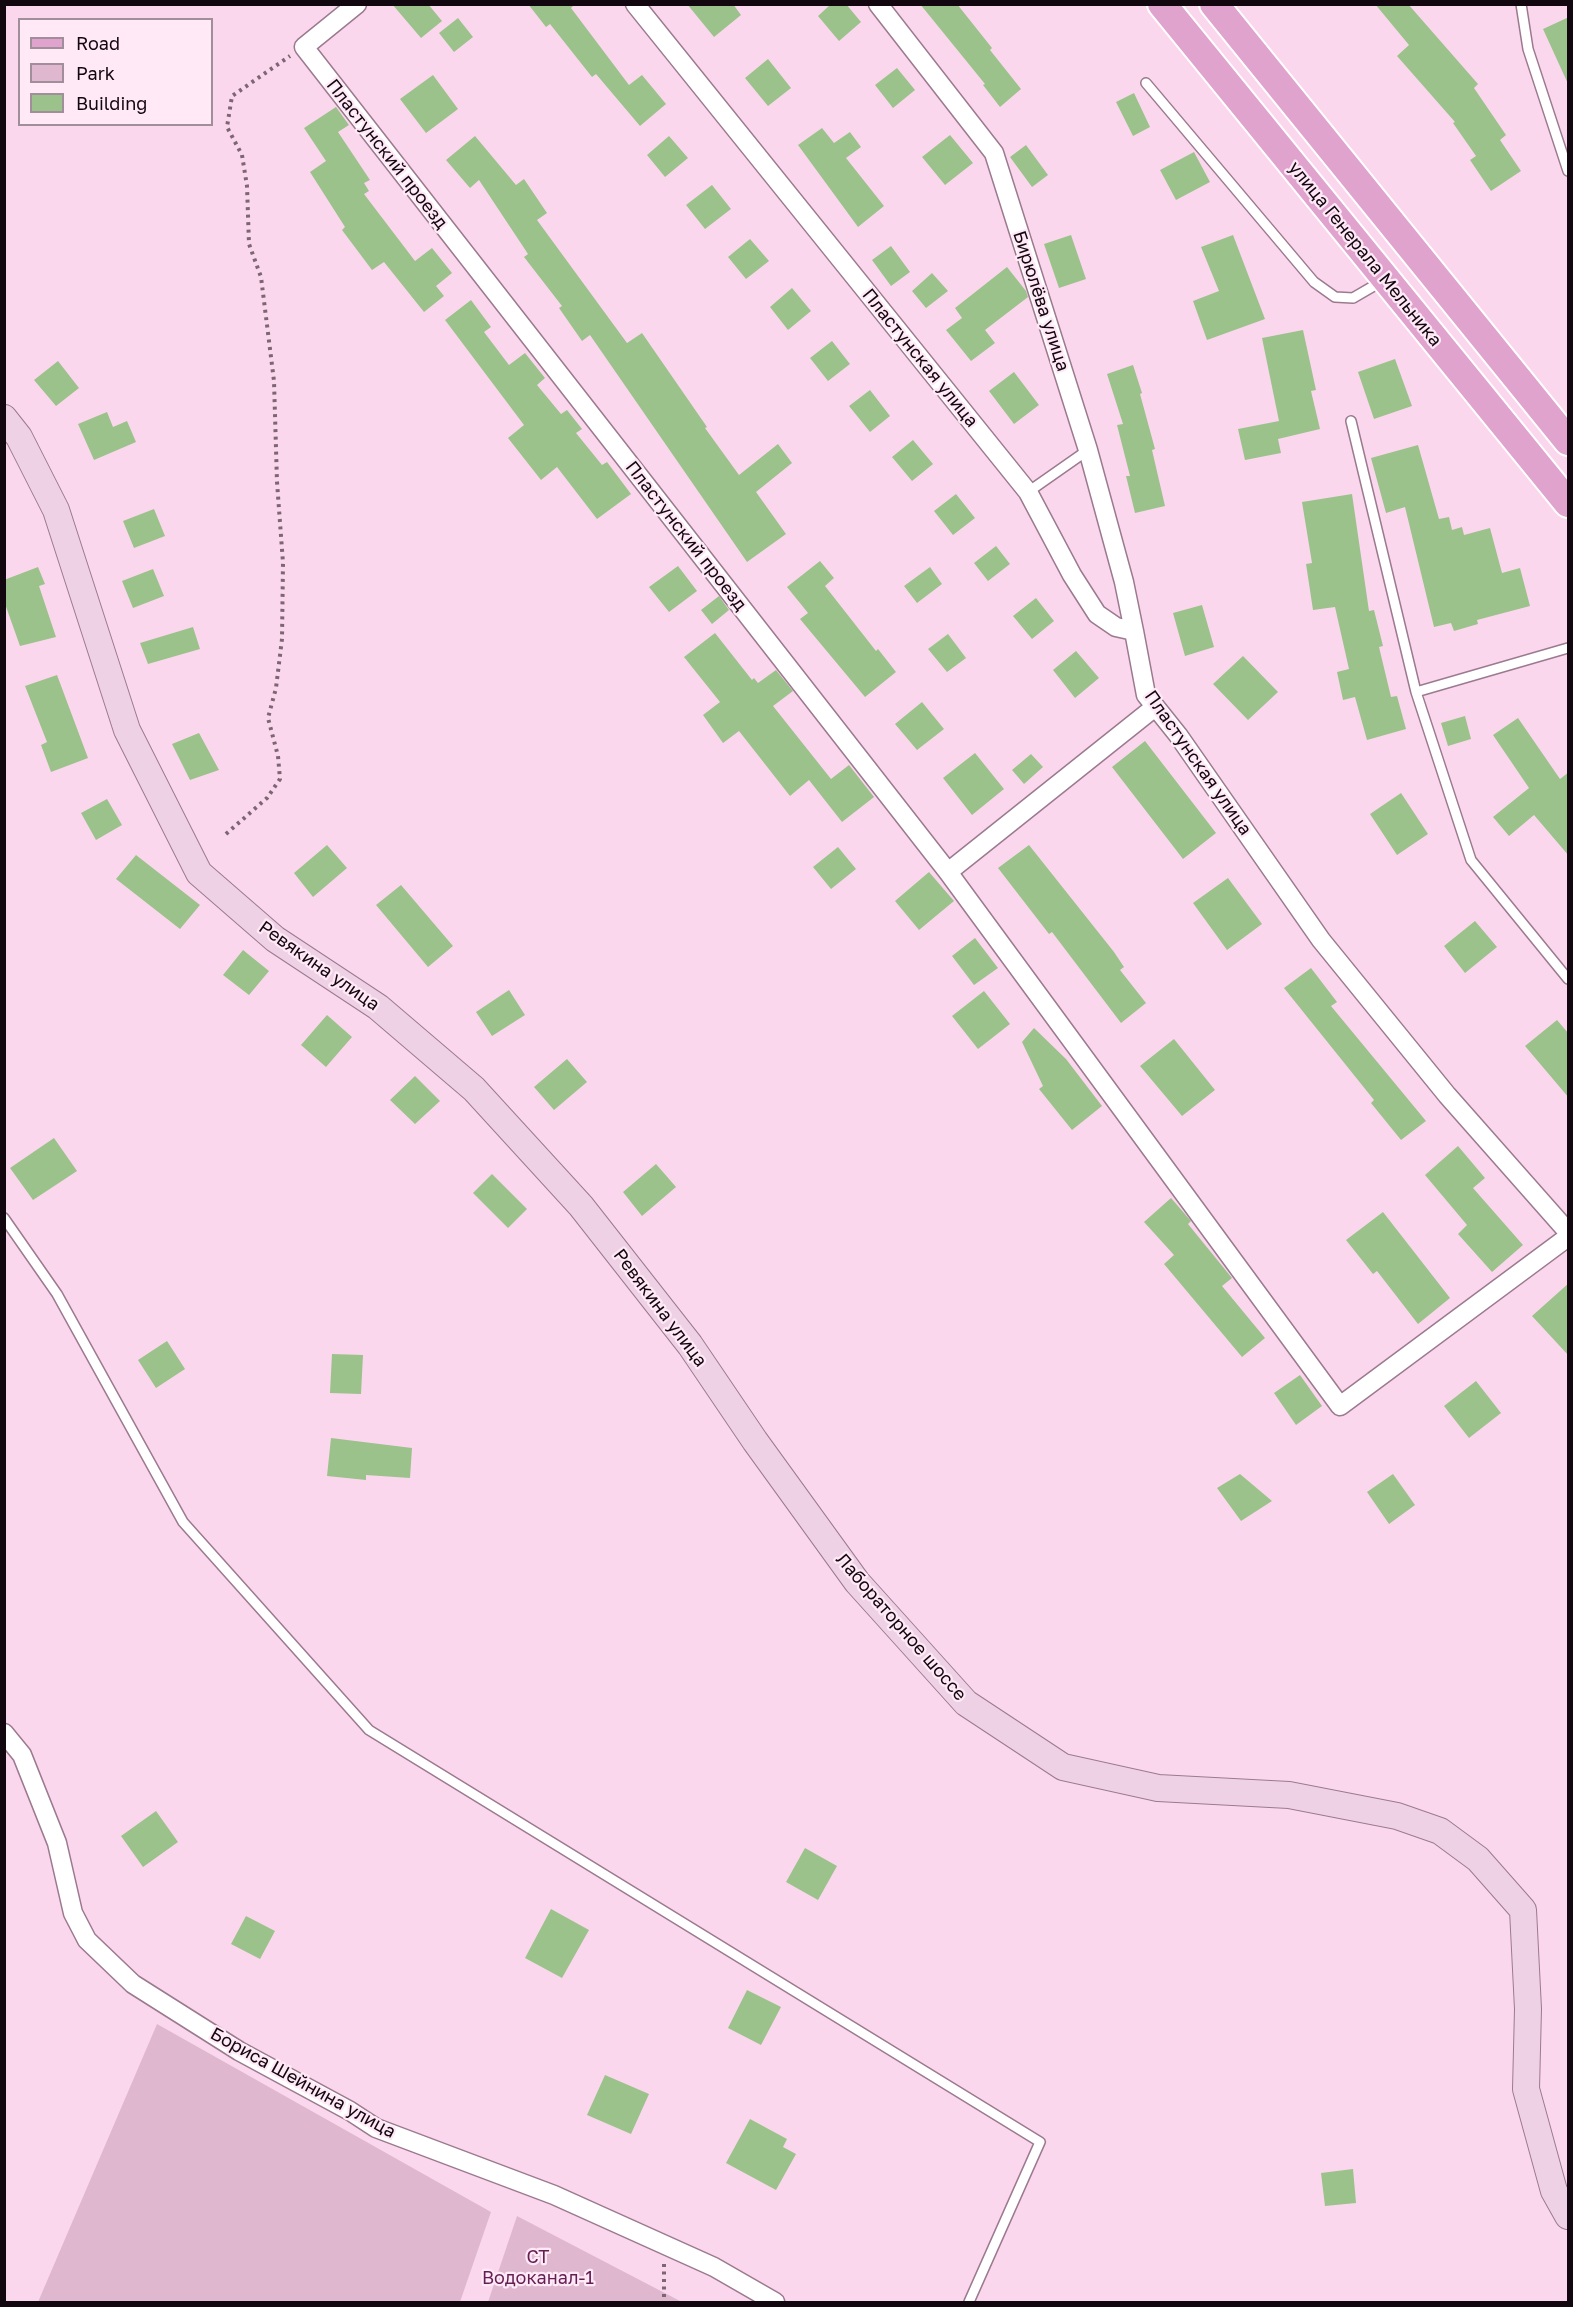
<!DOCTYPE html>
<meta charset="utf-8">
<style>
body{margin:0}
#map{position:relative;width:1573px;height:2307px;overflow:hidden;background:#fbd7ed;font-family:"Golos Text",sans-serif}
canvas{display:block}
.frame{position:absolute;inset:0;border:6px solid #12070f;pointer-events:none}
.legend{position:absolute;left:18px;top:18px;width:195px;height:108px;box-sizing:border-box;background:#ffe9f7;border:2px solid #a08f9a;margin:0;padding:8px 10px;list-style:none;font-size:18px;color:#12070f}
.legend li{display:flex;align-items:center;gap:12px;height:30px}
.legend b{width:30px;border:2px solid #a08f9a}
</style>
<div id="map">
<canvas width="1573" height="2307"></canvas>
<div class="frame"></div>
<ul class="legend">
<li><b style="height:8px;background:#dfa3cd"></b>Road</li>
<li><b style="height:16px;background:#dfb8d0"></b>Park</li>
<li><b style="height:16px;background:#9bc28b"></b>Building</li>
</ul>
</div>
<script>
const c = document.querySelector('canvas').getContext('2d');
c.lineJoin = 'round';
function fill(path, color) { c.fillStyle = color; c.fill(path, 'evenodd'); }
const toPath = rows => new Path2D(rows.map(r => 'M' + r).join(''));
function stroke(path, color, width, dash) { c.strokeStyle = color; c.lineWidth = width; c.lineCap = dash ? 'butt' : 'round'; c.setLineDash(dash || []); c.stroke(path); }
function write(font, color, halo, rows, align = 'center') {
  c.font = font + ' "Golos Text",sans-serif'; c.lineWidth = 4.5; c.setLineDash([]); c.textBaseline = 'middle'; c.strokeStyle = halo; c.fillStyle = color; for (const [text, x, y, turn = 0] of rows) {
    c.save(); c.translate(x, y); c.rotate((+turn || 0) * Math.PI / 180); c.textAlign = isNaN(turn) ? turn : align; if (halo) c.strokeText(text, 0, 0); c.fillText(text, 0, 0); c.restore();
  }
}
const green = toPath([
 [157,2024,491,2212,460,2302,38,2302],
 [517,2216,682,2302,488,2302]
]);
const building = toPath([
 [392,4,428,4,442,21,421,38],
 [528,4,575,4,571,8,629,85,642,75,666,104,640,126,596,74,592,77,550,24,546,27],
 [687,4,733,4,741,15,714,37],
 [831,4,846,4,861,22,839,41,818,16],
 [920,4,957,4,992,48,990,50,1021,89,1000,107,983,85,985,84],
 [1375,4,1408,4,1478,84,1474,88,1506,135,1500,140,1521,171,1491,191,1470,160,1476,156,1453,123,1455,122,1397,56,1409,45],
 [1569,17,1569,86,1543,29],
 [458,18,473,37,454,52,439,33],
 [768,59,791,88,768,106,745,78],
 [897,68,915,90,893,108,875,85],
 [433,75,458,109,426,133,400,99],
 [1134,93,1150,127,1133,136,1116,102],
 [336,107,349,125,338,132,370,180,364,183,369,191,364,194,415,261,432,248,452,273,436,286,444,296,424,312,384,262,372,270,342,230,345,227,310,172,326,161,304,128],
 [822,128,834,143,850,132,861,147,846,158,884,206,858,227,798,145],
 [950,135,973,163,945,185,922,157],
 [475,136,516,185,524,179,547,213,537,220,627,343,642,333,707,427,705,428,739,475,778,444,792,463,756,492,786,534,747,562,590,335,582,341,559,308,562,306,524,257,528,254,479,180,470,188,446,160],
 [669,136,688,158,665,177,647,155],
 [1026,145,1048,175,1032,187,1010,157],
 [1194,152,1210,182,1176,200,1160,170],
 [712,185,731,209,705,229,686,205],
 [1071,235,1086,279,1059,288,1044,244],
 [1233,235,1265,319,1207,340,1193,301,1219,291,1201,247],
 [750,239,769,261,746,279,728,257],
 [891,246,910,272,891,286,872,260],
 [1007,267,1026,291,1028,297,985,330,995,343,971,361,946,330,962,318,955,308],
 [932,273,948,291,926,308,912,291],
 [792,288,811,311,788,330,770,307],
 [471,300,491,327,484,332,509,365,525,353,545,378,537,385,561,414,567,410,582,429,576,433,602,465,607,462,631,494,597,519,557,467,541,480,508,438,524,425,445,320],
 [1303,330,1316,390,1311,391,1320,429,1278,439,1281,453,1245,460,1238,429,1279,421,1262,338],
 [832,341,850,364,828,381,810,358],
 [1395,359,1412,406,1374,419,1358,372],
 [58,361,79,388,56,406,34,380],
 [1133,365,1142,393,1140,394,1155,449,1152,450,1165,506,1135,513,1126,476,1130,476,1117,425,1123,424,1107,374],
 [1014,372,1039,405,1014,424,989,391],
 [870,390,890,416,870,432,849,406],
 [107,412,113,427,127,421,136,442,94,460,78,424],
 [913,440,933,464,912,481,892,457],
 [1418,445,1439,519,1449,517,1452,530,1462,527,1464,535,1490,528,1502,573,1520,568,1530,606,1477,620,1478,624,1454,631,1451,623,1434,627,1405,507,1386,513,1371,458],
 [956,494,975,518,953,535,934,511],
 [1352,494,1369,611,1374,610,1383,646,1379,647,1391,697,1397,696,1406,729,1367,740,1355,697,1343,700,1337,672,1349,669,1335,607,1313,610,1306,564,1312,563,1302,502],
 [154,509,165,536,134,548,123,521],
 [996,546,1010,564,988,581,974,563],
 [820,561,834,578,825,586,876,651,878,649,896,672,865,697,800,619,808,613,787,587],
 [678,566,697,591,669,612,649,587],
 [38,567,45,584,39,586,56,637,20,646,4,601,4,580],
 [930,567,942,584,917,603,904,586],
 [153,569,164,596,133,608,122,581],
 [719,596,729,610,712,624,701,610],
 [1036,598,1054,621,1032,639,1013,616],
 [1202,605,1214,647,1185,656,1173,613],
 [193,627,200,649,148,664,140,643],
 [715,633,752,680,754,678,758,683,776,670,793,691,773,706,831,779,849,765,874,797,842,822,809,780,790,796,739,731,723,743,703,715,720,702,684,657],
 [948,634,966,658,947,672,928,649],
 [1076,651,1099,678,1075,698,1053,670],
 [1243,656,1278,692,1248,720,1213,684],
 [57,675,88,758,51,772,41,745,47,742,25,686],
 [922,702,944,729,917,750,895,724],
 [1465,716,1471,739,1448,746,1441,723],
 [1518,718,1560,779,1569,772,1569,856,1534,815,1509,836,1493,817,1529,788,1493,735],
 [199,733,219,770,190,780,172,744],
 [1145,741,1216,833,1183,859,1112,767],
 [975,753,1004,789,972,815,943,778],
 [1031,754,1043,767,1024,784,1012,770],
 [1401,793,1428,834,1397,855,1370,814],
 [107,799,122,825,96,840,81,813],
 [327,845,347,868,313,897,294,873],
 [1029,845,1114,952,1124,967,1120,970,1146,1003,1121,1023,1052,932,1049,934,998,868],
 [838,847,856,869,831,889,813,867],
 [136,855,200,905,180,929,116,879],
 [929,872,954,901,919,930,895,901],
 [1228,878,1262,924,1227,950,1193,903],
 [401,885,453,946,428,967,376,905],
 [1475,921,1497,947,1465,973,1444,946],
 [975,938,998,968,974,985,952,956],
 [243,950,269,971,249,995,223,975],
 [1311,968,1337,1002,1331,1006,1426,1121,1401,1140,1371,1103,1374,1100,1284,988],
 [509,990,525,1015,492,1036,476,1012],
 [984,991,1010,1024,978,1049,952,1016],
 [327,1015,352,1037,326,1067,301,1045],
 [1557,1020,1569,1034,1569,1098,1525,1046],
 [1034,1028,1066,1059,1102,1106,1072,1130,1039,1089,1043,1086,1022,1042],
 [1174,1039,1215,1090,1182,1116,1140,1066],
 [567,1059,587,1082,554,1110,534,1087],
 [415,1076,440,1101,415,1124,390,1100],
 [54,1138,77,1171,33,1200,10,1168],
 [1458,1146,1485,1178,1473,1188,1523,1245,1492,1272,1458,1234,1467,1225,1425,1175],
 [656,1164,676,1187,642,1216,623,1192],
 [492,1174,527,1209,508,1228,473,1193],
 [1171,1198,1191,1221,1188,1224,1232,1278,1222,1286,1265,1338,1242,1357,1164,1264,1174,1255,1144,1222],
 [1383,1212,1450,1298,1418,1324,1377,1271,1373,1274,1346,1240],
 [1569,1283,1569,1356,1532,1316],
 [167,1341,185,1369,156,1388,138,1360],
 [332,1354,363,1355,361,1394,330,1393],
 [1300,1375,1322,1406,1296,1425,1274,1393],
 [1476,1381,1501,1413,1469,1438,1444,1406],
 [331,1438,412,1448,410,1478,366,1475,366,1480,327,1476],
 [1240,1474,1272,1501,1241,1521,1217,1488],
 [1393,1474,1415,1505,1389,1524,1367,1492],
 [156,1811,178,1842,143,1867,121,1836],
 [805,1848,837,1866,818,1900,786,1882],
 [551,1909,589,1930,562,1978,525,1958],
 [246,1916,275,1931,260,1959,231,1944],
 [747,1990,781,2007,761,2045,728,2028],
 [605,2075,649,2094,631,2134,587,2115],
 [750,2119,787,2139,783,2147,796,2154,776,2190,726,2163],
 [1353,2169,1356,2203,1325,2206,1321,2173]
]);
const path = toPath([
 [226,834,267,798,280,779,278,756,268,718,276,688,282,639,283,563,277,482,274,381,261,277,249,244,247,186,242,155,227,127,232,96,290,56],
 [664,2264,664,2302]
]);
const lane = toPath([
 [1521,4,1528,49,1568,171],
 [1146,83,1314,282,1335,297,1353,298,1384,280],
 [1351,421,1416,692,1471,860,1568,979],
 [1028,492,1088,450],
 [1416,692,1568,648],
 [4,1218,57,1294,183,1522,369,1730,1040,2142,969,2302]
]);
const street = toPath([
 [357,4,304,47,948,872,1155,707],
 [635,4,1028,492,1072,575,1097,614,1116,627,1134,631,1146,695,1178,735,1321,940,1447,1095,1568,1232],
 [878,4,994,153,1088,450,1124,582,1134,631],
 [948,872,1340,1406,1568,1237],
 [4,1733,22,1755,57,1843,73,1913,87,1940,133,1984,239,2051,350,2111,376,2128,554,2195,714,2267,775,2302]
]);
const secondary = toPath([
 [4,418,19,437,56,510,127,730,199,873,275,939,378,1007,474,1089,581,1206,690,1345,755,1441,857,1582,966,1703,1063,1767,1158,1788,1289,1795,1397,1816,1440,1831,1478,1859,1523,1910,1528,2009,1526,2089,1554,2191,1568,2216]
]);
const primary = toPath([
 [1162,4,1568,503],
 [1214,4,1568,441]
]);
const streetNames = [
 ["Пластунский проезд",387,154,52],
 ["улица Генерала Мельника",1365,254,51],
 ["Бирюлёва улица",1041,301,72],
 ["Пластунская улица",920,358,51],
 ["Пластунский проезд",686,536,52],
 ["Пластунская улица",1198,763,55],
 ["Ревякина улица",319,966,35],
 ["Ревякина улица",660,1308,53],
 ["Лабораторное шоссе",901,1627,49],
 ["Бориса Шейнина улица",303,2083,29]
];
const parkNames = [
 ["СТ",538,2257],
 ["Водоканал-1",538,2278]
];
fill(green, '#dfb8d0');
fill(building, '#9bc28b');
stroke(lane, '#9b7a8f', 12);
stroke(street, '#9b7a8f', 21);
stroke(secondary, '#9b7a8f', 28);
stroke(primary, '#fff', 32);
stroke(path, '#7c6674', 4, [3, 4.5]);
stroke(lane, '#fff', 9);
stroke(street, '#fff', 18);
stroke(secondary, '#efd1e6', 26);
stroke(primary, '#dfa3cd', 28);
write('18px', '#12070f', '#ffe9f7', streetNames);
write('18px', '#641f52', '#ffe9f7', parkNames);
</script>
